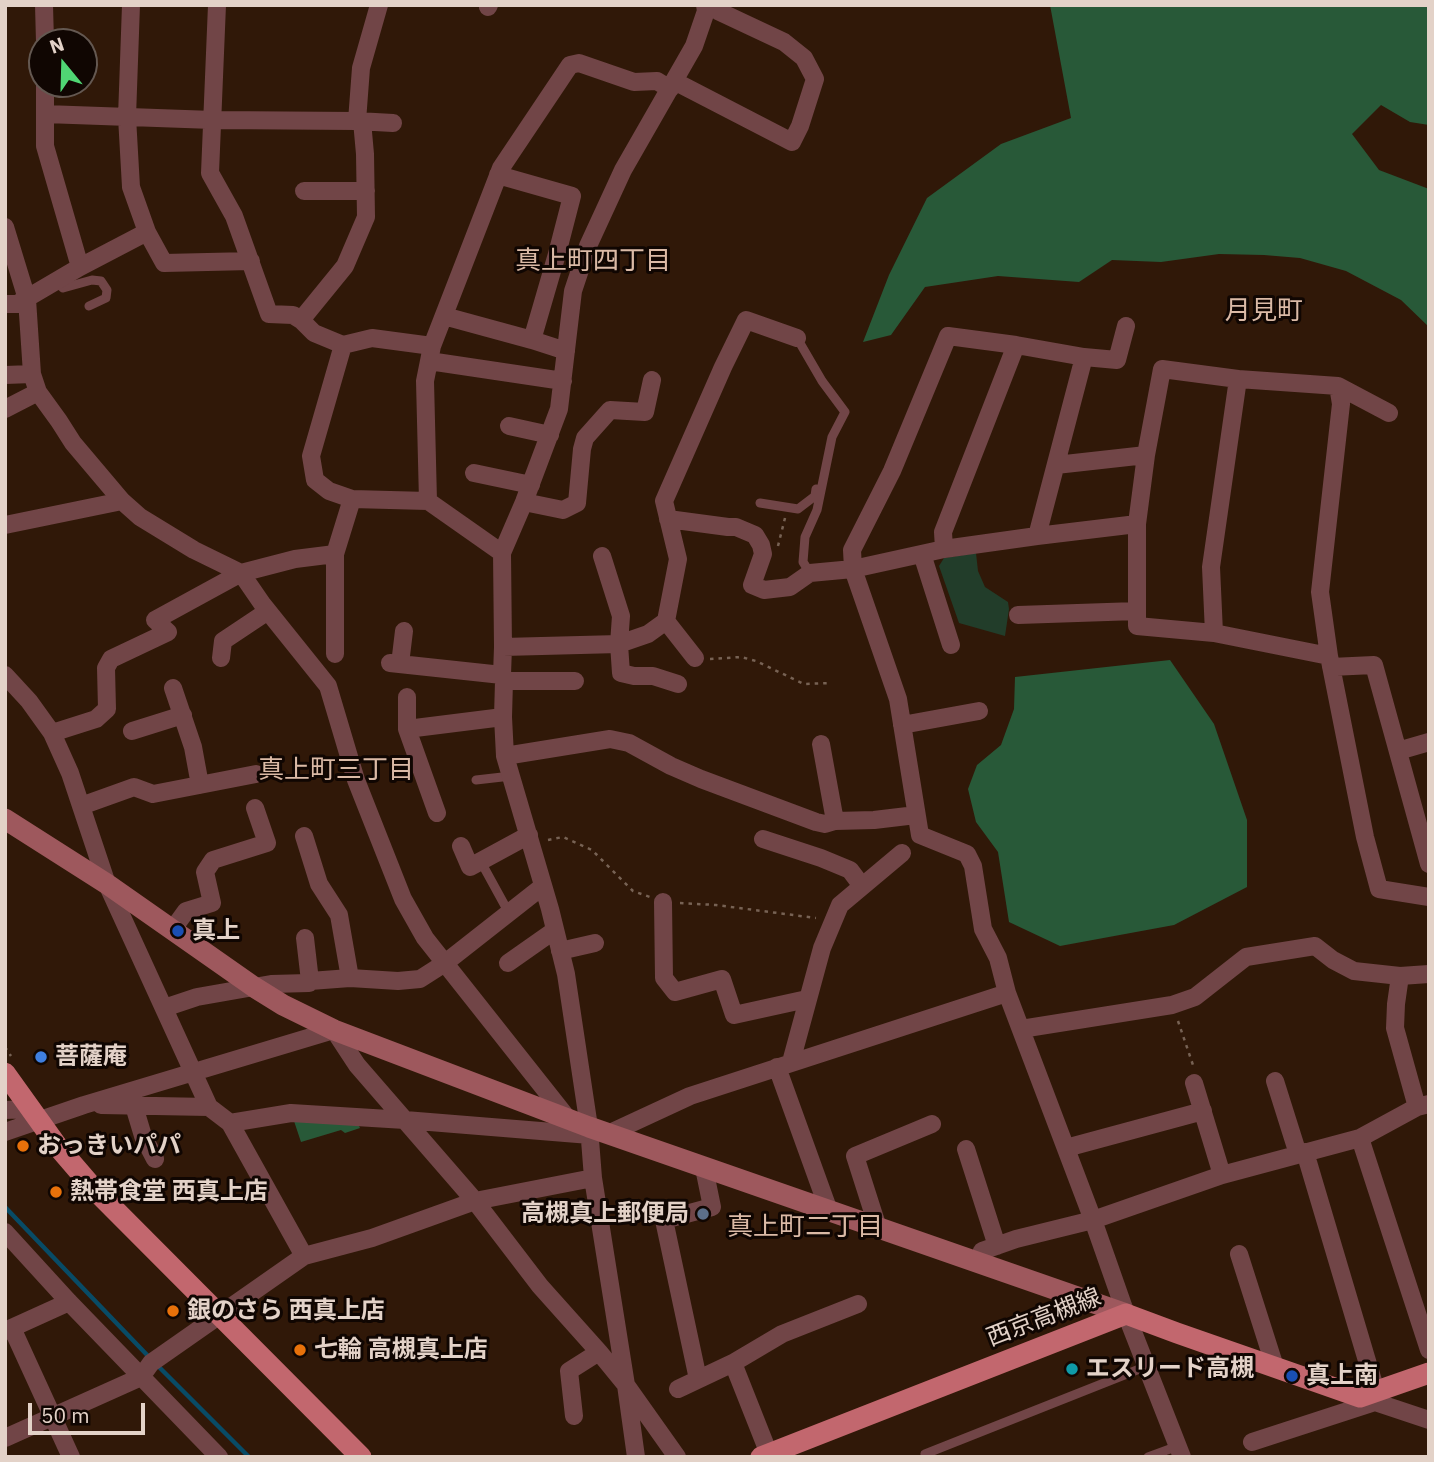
<!DOCTYPE html>
<meta charset="utf-8">
<style>
body{margin:0}
#map{position:relative;width:1434px;height:1462px;overflow:hidden;background:#301808;font-family:"IBM Plex Sans",sans-serif}
canvas{display:block}
.frame{position:absolute;inset:0;border:7px solid #e3d2c8;pointer-events:none}
.north{position:absolute;left:28px;top:28px;width:70px;height:70px;box-sizing:border-box;background:#100602;border:2px solid #645851;border-radius:50%;rotate:341deg;font-size:19px;font-weight:700;line-height:28px;text-align:center;color:#e3d2c8}
.north::after{content:'';display:block;margin:auto;width:24px;height:32px;background:#50d674;clip-path:polygon(50% 0,100% 100%,50% 72%,0 100%)}
.scale{position:absolute;left:28px;top:1403px;width:117px;height:32px;box-sizing:border-box;border:4px solid #e3d2c8;border-top:0;padding-left:9px;font-size:21px;line-height:24px;white-space:nowrap;color:#e3d2c8;-webkit-text-stroke:5px #100602;paint-order:stroke}
</style>
<div id="map">
<canvas width="1434" height="1462"></canvas>
<div class="frame"></div>
<div class="north">N</div>
<div class="scale">50 m</div>
</div>
<script>
const c = document.querySelector('canvas').getContext('2d');
c.lineJoin = 'round';
function fill(path, color) { c.fillStyle = color; c.fill(path, 'evenodd'); }
const toPath = rows => new Path2D(rows.map(r => 'M' + r).join(''));
function stroke(path, color, width, dash) { c.strokeStyle = color; c.lineWidth = width; c.lineCap = dash ? 'butt' : 'round'; c.setLineDash(dash || []); c.stroke(path); }
function write(font, color, halo, rows, align = 'center') {
  c.font = font + ' "IBM Plex Sans","Noto Sans JP",sans-serif'; c.lineWidth = 6; c.setLineDash([]); c.textBaseline = 'middle'; c.strokeStyle = halo; c.fillStyle = color; for (const [text, x, y, turn = 0] of rows) {
    c.save(); c.translate(x, y); c.rotate((+turn || 0) * Math.PI / 180); c.textAlign = isNaN(turn) ? turn : align; if (halo) c.strokeText(text, 0, 0); c.fillText(text, 0, 0); c.restore();
  }
}
const green = toPath([
 [976,553,978,571,985,587,1008,602,1009,609,1005,636,959,623,939,566,944,558]
]);
const forest = toPath([
 [1050,5,1429,5,1429,125,1410,122,1381,105,1352,134,1379,170,1429,189,1429,327,1401,300,1346,271,1300,258,1264,255,1219,254,1161,262,1112,260,1079,282,998,276,925,287,891,335,863,342,889,275,927,198,1001,144,1071,118],
 [1170,660,1214,724,1247,820,1247,887,1174,925,1060,946,1009,922,998,852,976,822,968,789,977,765,1001,745,1014,709,1015,677],
 [294,1121,358,1124,360,1128,345,1133,341,1130,301,1142]
]);
const stream = toPath([
 [5,1207,149,1357],
 [155,1363,249,1457]
]);
const path = toPath([
 [778,546,785,518],
 [710,659,741,657,756,661,804,684,830,683],
 [548,840,563,837,592,850,633,891,650,897],
 [680,903,716,905,816,918],
 [1178,1021,1194,1068],
 [5,1047,11,1056]
]);
const lane = toPath([
 [56,281,63,288,92,280,101,281,107,290,106,298,89,306],
 [797,338,822,381,845,412,832,437,817,510,805,537,803,562,810,573],
 [760,503,798,509,815,496,816,489],
 [476,780,511,776],
 [481,862,509,913],
 [926,1457,925,1454,1147,1366],
 [1148,1457,1178,1446]
]);
const street = toPath([
 [44,5,45,42],
 [217,5,210,173,234,216,269,314,293,315,301,320,314,333,343,345,372,338,432,346],
 [488,7,489,5],
 [674,81,792,142,800,126,815,79,804,58,784,42,718,11],
 [45,84,45,146,80,267],
 [45,114,213,120,357,121,393,123],
 [357,121,361,68,379,5],
 [304,191,366,191],
 [5,227,27,299,32,374,38,392,59,421,73,443,122,501,140,517,194,550,241,573,263,605,328,686,356,780,403,899,425,938,569,1120],
 [147,232,164,263,251,261],
 [5,304,17,304,80,267,147,232,131,187,127,117,131,5],
 [444,316,532,340,557,254,572,196,498,175],
 [301,320,345,266,366,217,365,154,362,121],
 [532,340,566,351],
 [343,345,311,456,315,480,329,491,352,499,428,501],
 [1084,357,1117,360,1126,326],
 [429,361,563,381],
 [5,375,32,374],
 [1238,379,1338,386,1341,404,1320,592,1329,656],
 [1338,386,1389,413],
 [5,409,38,392],
 [509,426,550,435],
 [1146,455,1137,524,1137,626,1214,633],
 [1056,465,1146,455,1162,369,1238,379,1211,567,1214,633,1329,656,1365,837,1379,889,1429,897],
 [474,473,531,485],
 [524,502,563,510,577,503,582,449,585,438,610,410,645,412,652,380],
 [668,519,728,527,736,527,755,535,761,545,763,554,752,585,764,590,790,587,810,573,853,569,944,549,943,532,1016,345],
 [5,525,122,501],
 [1037,536,1137,524],
 [944,549,1037,536,1084,357,1016,345,948,336,892,471,852,550,853,569,898,699,920,835,967,854,973,866,983,929,998,958,1007,993,1093,1220,1126,1314,1182,1457],
 [502,553,428,501,425,381,432,346,501,168,570,65,579,63,634,82,657,81,670,89],
 [922,554,951,645],
 [602,556,621,616,619,644,621,673,634,676,653,676,678,684],
 [1018,615,1137,611],
 [666,621,695,658],
 [503,647,619,644,648,634,666,621,678,559,664,501,723,367,746,320,797,338],
 [335,654,335,554,352,499],
 [221,658,223,641,268,611],
 [390,663,502,675],
 [400,664,404,631],
 [1331,667,1374,665,1429,864],
 [5,675,29,701,52,733,70,773,107,884,209,1107,230,1123,304,1256],
 [504,681,575,681],
 [173,688,193,747,200,785],
 [407,697,407,729,437,813],
 [902,725,979,711],
 [407,729,503,717],
 [132,731,183,715],
 [52,733,96,719,107,709,106,668,111,659,168,632,155,620,241,573,295,559,335,554],
 [821,744,835,821],
 [1398,751,1429,742],
 [505,756,610,739,629,743,671,766,701,779,816,822,825,824,835,821,874,820,916,815],
 [81,806,134,787,153,794,256,774],
 [304,836,319,884,339,915,350,978],
 [763,839,821,858,850,870,862,886],
 [461,846,470,867,529,835],
 [663,902,664,978,675,992,722,979,734,1015,807,999],
 [173,929,186,911,212,903,205,872,213,860,267,843,255,808],
 [305,938,310,981],
 [560,951,595,943],
 [508,963,555,930],
 [1400,976,1396,1004,1395,1028,1417,1107],
 [164,1008,197,997,271,984,309,983,310,981,350,978,398,981,420,979,445,963,543,886],
 [1021,1029,1172,1005,1195,997,1246,957,1315,946,1333,960,1354,971,1400,976,1429,974],
 [791,1062,822,948,840,905,902,853],
 [777,1067,829,1211],
 [1275,1081,1298,1154],
 [1194,1083,1222,1175],
 [101,1105,209,1107],
 [134,1106,143,1136,155,1159],
 [5,1110,31,1109],
 [230,1123,291,1113,405,1120,590,1135],
 [5,1132,84,1105,334,1030,357,1065,475,1201,540,1286,599,1352,626,1385,677,1457],
 [608,1134,690,1096,1007,993],
 [1360,1138,1429,1350],
 [1066,1148,1203,1111],
 [966,1149,997,1246],
 [1305,1152,1376,1391],
 [878,1228,855,1156,932,1124],
 [5,1232,69,1302,219,1457],
 [1239,1254,1275,1367],
 [977,1263,982,1251,1016,1239,1093,1220,1222,1175,1360,1138,1417,1107,1429,1104],
 [12,1328,71,1457],
 [5,1331,69,1302],
 [733,1363,782,1334,858,1304],
 [698,1379,664,1220,712,1207,704,1168],
 [678,1389,733,1363,769,1454],
 [1366,1399,1429,1420],
 [574,1416,569,1371,599,1352],
 [5,1438,141,1377,151,1363,304,1256,372,1238,475,1201,593,1178],
 [1252,1442,1375,1402],
 [636,1457,626,1385,593,1178,589,1127,566,974,550,909,505,756,503,717,504,681,502,675,503,647,502,553,524,502,559,409,573,291,588,246,623,170,694,46,706,11,705,5]
]);
const secondary = toPath([
 [5,819,107,884,254,987,283,1005,334,1030,589,1127,1126,1314]
]);
const primary = toPath([
 [5,1073,58,1147,95,1190,361,1457],
 [761,1457,1126,1314,1177,1333,1360,1397,1429,1373]
]);
const markers = [
 [178,931,7,"#1a4fb4"],
 [41,1057,7,"#3f7fe0"],
 [23,1146,7,"#e8710a"],
 [56,1192,7,"#e8710a"],
 [703,1214,7,"#5c6f8a"],
 [173,1311,7,"#e8710a"],
 [300,1350,7,"#e8710a"],
 [1072,1369,7,"#0f9aa8"],
 [1292,1376,7,"#1a4fb4"]
];
const poiNames = [
 ["真上",192,931],
 ["菩薩庵",55,1057],
 ["おっきいパパ",37,1146],
 ["熱帯食堂 西真上店",70,1192],
 ["高槻真上郵便局",689,1214,"right"],
 ["銀のさら 西真上店",187,1311],
 ["七輪 高槻真上店",314,1350],
 ["エスリード高槻",1086,1369],
 ["真上南",1306,1376]
];
const streetNames = [
 ["西京高槻線",1044,1318,-21]
];
const neighbourhoodNames = [
 ["真上町四丁目",593,261],
 ["月見町",1264,311],
 ["真上町三丁目",336,770],
 ["真上町二丁目",805,1227]
];
fill(green, '#223d2a');
fill(forest, '#285938');
stroke(stream, '#084b66', 4.5);
stroke(path, '#776254', 2.5, [3.5, 5]);
stroke(lane, '#714547', 9);
stroke(street, '#714547', 18);
stroke(secondary, '#9e585d', 21);
stroke(primary, '#c2676e', 21);
for (const [x, y, r, color] of markers) { const dot = new Path2D(); dot.arc(x, y, r, 0, 2 * Math.PI); c.fillStyle = color; c.fill(dot); stroke(dot, '#100602', 2.5); }
write('bold 24px', '#e3d2c8', '#100602', poiNames, 'left');
write('24px', '#e3d2c8', '#100602', streetNames);
write('26px', '#dbbaa6', '#100602', neighbourhoodNames);
</script>
